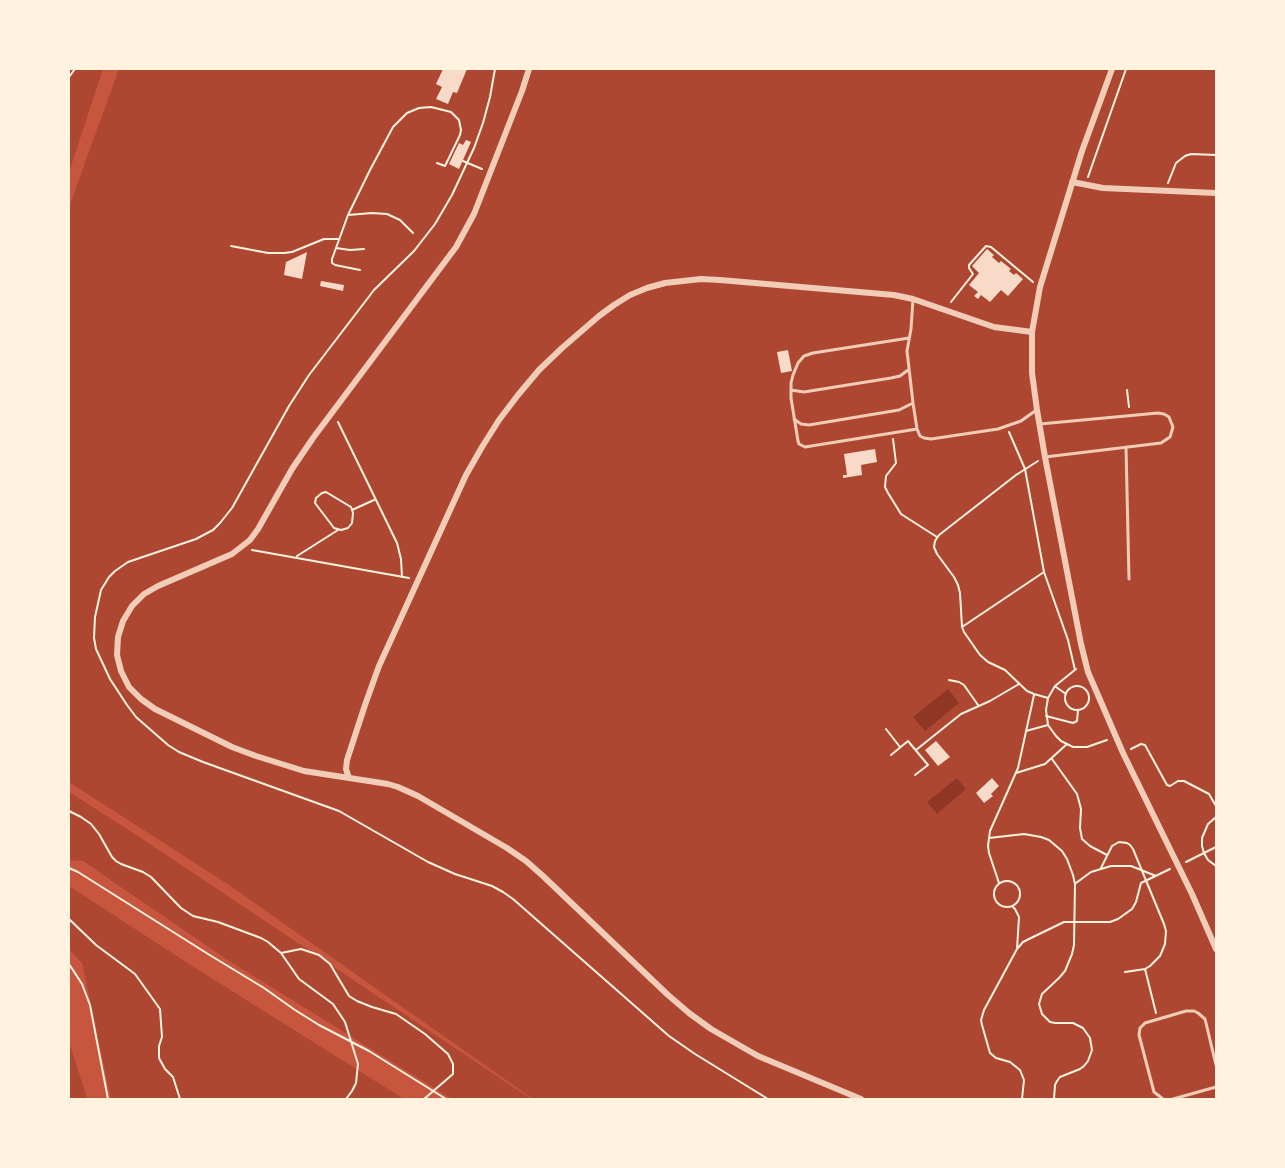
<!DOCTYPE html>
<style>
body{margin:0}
#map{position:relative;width:1285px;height:1168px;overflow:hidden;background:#c8553d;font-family:Manrope,sans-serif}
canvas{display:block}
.frame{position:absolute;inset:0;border:70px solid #fff3e0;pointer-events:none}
</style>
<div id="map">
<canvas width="1285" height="1168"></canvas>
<div class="frame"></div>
</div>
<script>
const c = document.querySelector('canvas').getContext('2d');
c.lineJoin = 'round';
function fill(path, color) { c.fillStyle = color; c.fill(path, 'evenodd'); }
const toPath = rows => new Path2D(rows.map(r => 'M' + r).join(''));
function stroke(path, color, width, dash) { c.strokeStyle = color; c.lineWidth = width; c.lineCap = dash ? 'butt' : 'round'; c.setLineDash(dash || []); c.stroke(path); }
const green = toPath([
 [69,69,103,69,69,172],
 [119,69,1216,69,1216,1099,533,1099,229,885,69,782,69,207],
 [69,792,135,834,531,1099,452,1099,226,959,83,861,69,860],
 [69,886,189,964,404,1099,111,1099,82,963,69,949],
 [69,1042,87,1098,87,1099,69,1099]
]);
const water = toPath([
 [948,689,959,703,925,731,913,717],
 [957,778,966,789,937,814,927,802]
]);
const building = toPath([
 [443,69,467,69,457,93,453,92,448,104,436,99,442,87,436,84],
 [466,140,471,142,459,169,449,164,459,143,463,145],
 [987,249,994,255,992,257,999,263,1001,261,1011,269,1009,271,1014,275,1016,273,1023,279,1008,296,1001,290,990,302,981,295,978,299,974,296,978,292,969,285,979,273,972,266],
 [307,252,302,279,284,275,286,262],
 [321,281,344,285,343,291,320,286],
 [788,350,792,371,781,373,777,352],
 [875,449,877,462,861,465,862,475,843,478,843,475,847,475,844,454],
 [936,741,950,757,938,766,925,750],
 [992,778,999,786,991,794,993,796,984,803,976,793]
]);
const path = toPath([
 [495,69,490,97,483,123,474,148,452,195,435,224,414,251,374,290,309,375,289,406,232,508,220,523,213,530,196,539,128,562,115,571,109,577,101,590,95,617,94,638,96,649,110,679,127,705,136,717,168,745,179,752,203,762,339,811,428,862,455,874,492,886,503,892,513,899,669,1036,695,1054,768,1099],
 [69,77,75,69],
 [463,161,482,169],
 [1088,177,1126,69],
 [1168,183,1176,163,1185,156,1191,154,1216,155],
 [348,215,372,213,387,214,400,220,413,233],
 [231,246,268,253,284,253,292,252,324,239,339,239],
 [336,248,350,250,364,249],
 [360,270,335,265,332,263,332,259,348,215,370,170,393,127,407,113,419,108,431,107,451,112,459,120,461,130,460,135,445,166,437,163],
 [951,302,973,274,969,268,969,265,986,246,991,247,1033,282],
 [1127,390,1129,407],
 [338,422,397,543,401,559,402,577],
 [1009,432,1025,469,1044,572,1068,640,1075,670],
 [893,439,896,463,886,476,885,487,888,493,901,514,937,537],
 [1038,461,1016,475,939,535,935,541,934,547,937,554,954,577,958,585,960,593,962,627,964,632,980,655,988,662,1005,670,1027,691,1034,694,1048,698],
 [326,492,351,507,353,513,352,523,348,528,341,530,334,528,315,503,316,498,322,493,326,492],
 [352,510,374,500],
 [252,550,409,578],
 [297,556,338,530],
 [962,627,1044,572],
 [1076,669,1055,686,1048,698,1046,710,1048,725,1056,736,1061,741,1073,747,1087,747,1107,740],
 [949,680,959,682,964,685,978,705],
 '1065 698a12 12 0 1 1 24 0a12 12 0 1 1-24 0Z',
 [1056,687,1066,694],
 [1046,716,1073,723,1077,721,1078,710],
 [886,729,900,747],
 [1026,731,1048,725],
 [1131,749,1141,744,1145,745,1167,785,1170,786,1178,781,1184,781,1209,794,1216,806],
 [916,750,961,714,990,701,1019,684],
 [891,755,908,741,928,765,915,775],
 [1052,759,1077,794,1081,809,1080,828,1082,839,1090,846,1107,855],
 [1016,773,1045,764,1067,744],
 [69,811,81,817,91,824,99,834,112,857,116,861,121,864,143,872,151,877,181,908,193,916,218,922,261,938,268,942,281,953,299,979,333,1004,345,1022,358,1064,356,1083,352,1091,346,1099],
 [1216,817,1208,824,1202,838,1202,846,1204,853,1208,860,1216,866],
 [989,838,1024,834,1041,837,1049,840,1062,851,1067,859,1073,875,1075,884,1074,945,1072,954,1065,971,1059,978,1042,994,1039,1004,1042,1014,1050,1022,1055,1023,1073,1023,1083,1028,1090,1038,1092,1050,1088,1061,1084,1066,1080,1069,1060,1077,1057,1081,1055,1085,1054,1099],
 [1186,862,1216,847],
 [69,868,78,872,208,954,264,988,295,1010,319,1025,369,1051,446,1099],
 [1101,868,1112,846,1119,842,1127,843,1130,845,1133,849,1164,924,1166,931,1165,944,1160,956,1150,966,1145,969,1125,972],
 '994 894a13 13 0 1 1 26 0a13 13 0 1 1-26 0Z',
 [999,883,989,853,988,846,990,831,1018,768,1034,695],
 [1076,883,1091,872,1111,866,1131,866,1156,876],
 [1012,906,1015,909,1019,917,1017,949],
 [69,919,96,945,135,974,160,1009,162,1037,159,1046,159,1058,165,1069,173,1077,180,1099],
 [281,953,301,949,319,955,330,964,349,996,357,1001,372,1007,396,1014,425,1034,448,1054,453,1064,453,1074,424,1099],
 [69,964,82,984,90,1005,108,1099],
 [1145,969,1156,1013],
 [1022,1099,1024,1080,1020,1070,1010,1062,996,1058,990,1053,982,1025,981,1020,984,1010,1017,949,1023,942,1031,938,1064,922,1110,922,1118,919,1132,909,1136,902,1141,883,1170,869]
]);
const service = toPath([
 [913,299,911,329,907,351,913,403,917,429,920,436,924,438,931,439,998,429,1021,421,1035,411],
 [909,338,813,353,804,356,798,363,793,375,791,383,791,398,798,441,799,444,805,447,917,429],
 [791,390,804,392,891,378,900,376,908,370],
 [794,419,801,424,809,425,899,410,913,403],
 [1040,424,1158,413,1164,414,1169,417,1173,427,1170,437,1161,443,1045,457],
 [1126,447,1129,579],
 [1163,1099,1154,1092,1139,1035,1140,1028,1145,1023,1186,1011,1194,1011,1198,1013,1205,1019,1206,1023,1216,1065],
 [1173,1099,1216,1087]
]);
const minor = toPath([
 [529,69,522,91,474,214,456,247,313,438,292,469,258,529,250,540,232,554,158,586,144,594,132,606,123,621,118,637,117,655,121,671,129,687,141,699,155,709,232,747,256,756,304,771,388,784,398,787,418,796,507,848,526,861,543,876,668,995,689,1013,711,1029,758,1056,861,1099],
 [1112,69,1082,151,1040,287,1032,332,1032,373,1037,410,1045,457,1081,644,1088,672,1123,753,1192,894,1216,949],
 [1072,182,1103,188,1216,193],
 [349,778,346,769,347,760,365,705,379,666,466,475,482,447,499,420,518,395,539,370,562,348,599,316,614,305,630,295,647,288,665,283,701,279,720,280,894,295,913,299,994,327,1032,332]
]);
fill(green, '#ae4732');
fill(water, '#8f3625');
fill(building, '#f7dbc8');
stroke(path, '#fff3e0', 2);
stroke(service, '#f1ccb7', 3);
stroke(minor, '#f1ccb7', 6);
</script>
